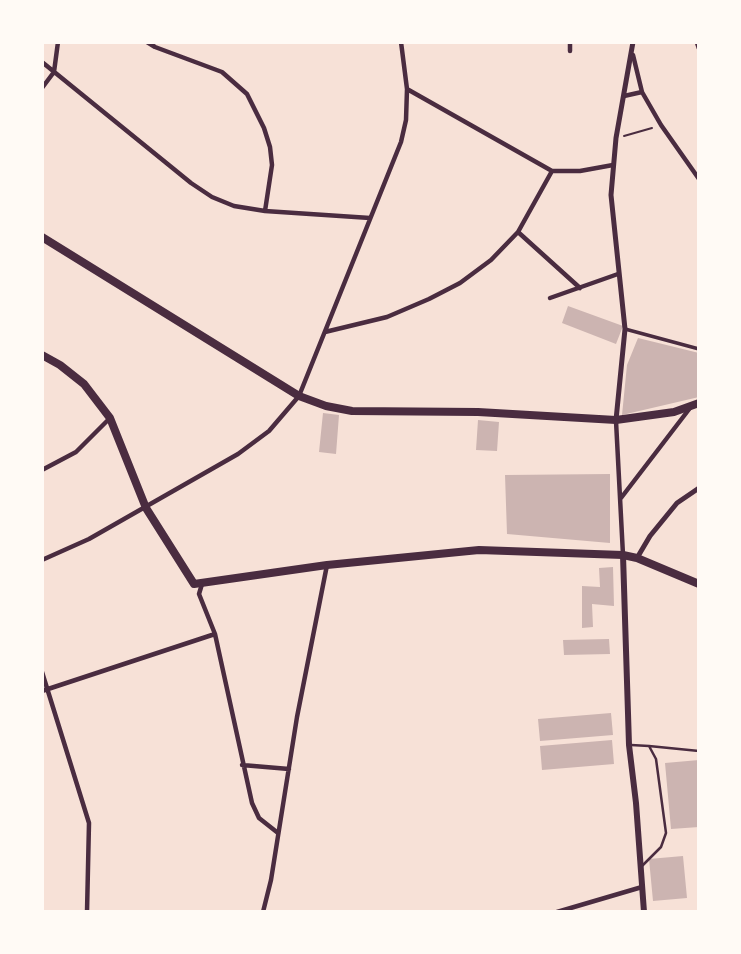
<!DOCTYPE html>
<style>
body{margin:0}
#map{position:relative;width:741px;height:954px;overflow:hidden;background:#f7e1d7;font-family:Georgia,serif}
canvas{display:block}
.frame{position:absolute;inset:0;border:44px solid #fffaf5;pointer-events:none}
</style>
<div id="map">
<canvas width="741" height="954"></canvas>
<div class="frame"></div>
</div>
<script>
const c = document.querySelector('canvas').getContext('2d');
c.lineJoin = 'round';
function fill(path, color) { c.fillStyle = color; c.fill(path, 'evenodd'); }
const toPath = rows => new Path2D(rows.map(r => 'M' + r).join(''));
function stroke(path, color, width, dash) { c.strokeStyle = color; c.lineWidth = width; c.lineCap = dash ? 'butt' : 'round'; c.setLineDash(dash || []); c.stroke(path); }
const building = toPath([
 [568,306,623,326,616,344,562,323],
 [638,338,699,353,699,397,622,415,627,365],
 [323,413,339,415,336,454,319,452],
 [478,420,499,422,497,451,476,450],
 [610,474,610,543,507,534,505,475],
 [613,567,614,606,592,604,593,627,582,628,582,586,600,587,599,568],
 [609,639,610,654,564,655,563,640],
 [611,713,613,735,540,741,538,719],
 [612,740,614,764,542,770,540,746],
 [699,760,699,827,671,829,665,763],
 [683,856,687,898,653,901,649,859]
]);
const path = toPath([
 [624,136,652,128]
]);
const service = toPath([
 [631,745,649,746,656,759,666,833,661,847,642,866],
 [649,746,699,751]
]);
const pedestrian = toPath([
 [625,329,699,349]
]);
const minor = toPath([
 [147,42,155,47,222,72,247,94,264,128,270,147,272,165,265,211],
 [570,42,570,51],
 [633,55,642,92,661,125,699,179],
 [42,62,191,183,212,197,234,206,265,211,370,218],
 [42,88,54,72,58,42],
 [407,89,552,171,580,171,613,165],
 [624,96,642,92],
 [518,232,580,288],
 [550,298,618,274],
 [325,332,387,317,429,299,460,283,491,260,518,232,552,171],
 [616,421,623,555],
 [42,470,76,452,110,418],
 [621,498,690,408],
 [42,560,89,539,238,454,269,431,299,396,401,142,406,120,407,89,401,42],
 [202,584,199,594,215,634,252,803,259,818,278,833],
 [42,672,89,823,87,912],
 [42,691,215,634],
 [242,765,289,769],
 [263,912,271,880,297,717,327,565],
 [557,912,642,887]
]);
const tertiary = toPath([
 [697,42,699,48],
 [616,420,625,329,611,195,616,138,633,42],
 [637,558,650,536,677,503,699,488]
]);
const secondary = toPath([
 [623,555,629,745,636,803,644,912]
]);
const trunk = toPath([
 [42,237,299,396,326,406,352,411,478,412,616,420,674,412,699,403],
 [42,355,60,365,84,384,110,418,146,508,194,584,327,565,479,550,623,555,637,558,699,584]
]);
fill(building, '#ccb4b1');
stroke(path, '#4a2c40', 2);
stroke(service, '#4a2c40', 2.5);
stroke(pedestrian, '#4a2c40', 3.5);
stroke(minor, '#4a2c40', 4.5);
stroke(tertiary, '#4a2c40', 5);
stroke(secondary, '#4a2c40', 6);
stroke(trunk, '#4a2c40', 8);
</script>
